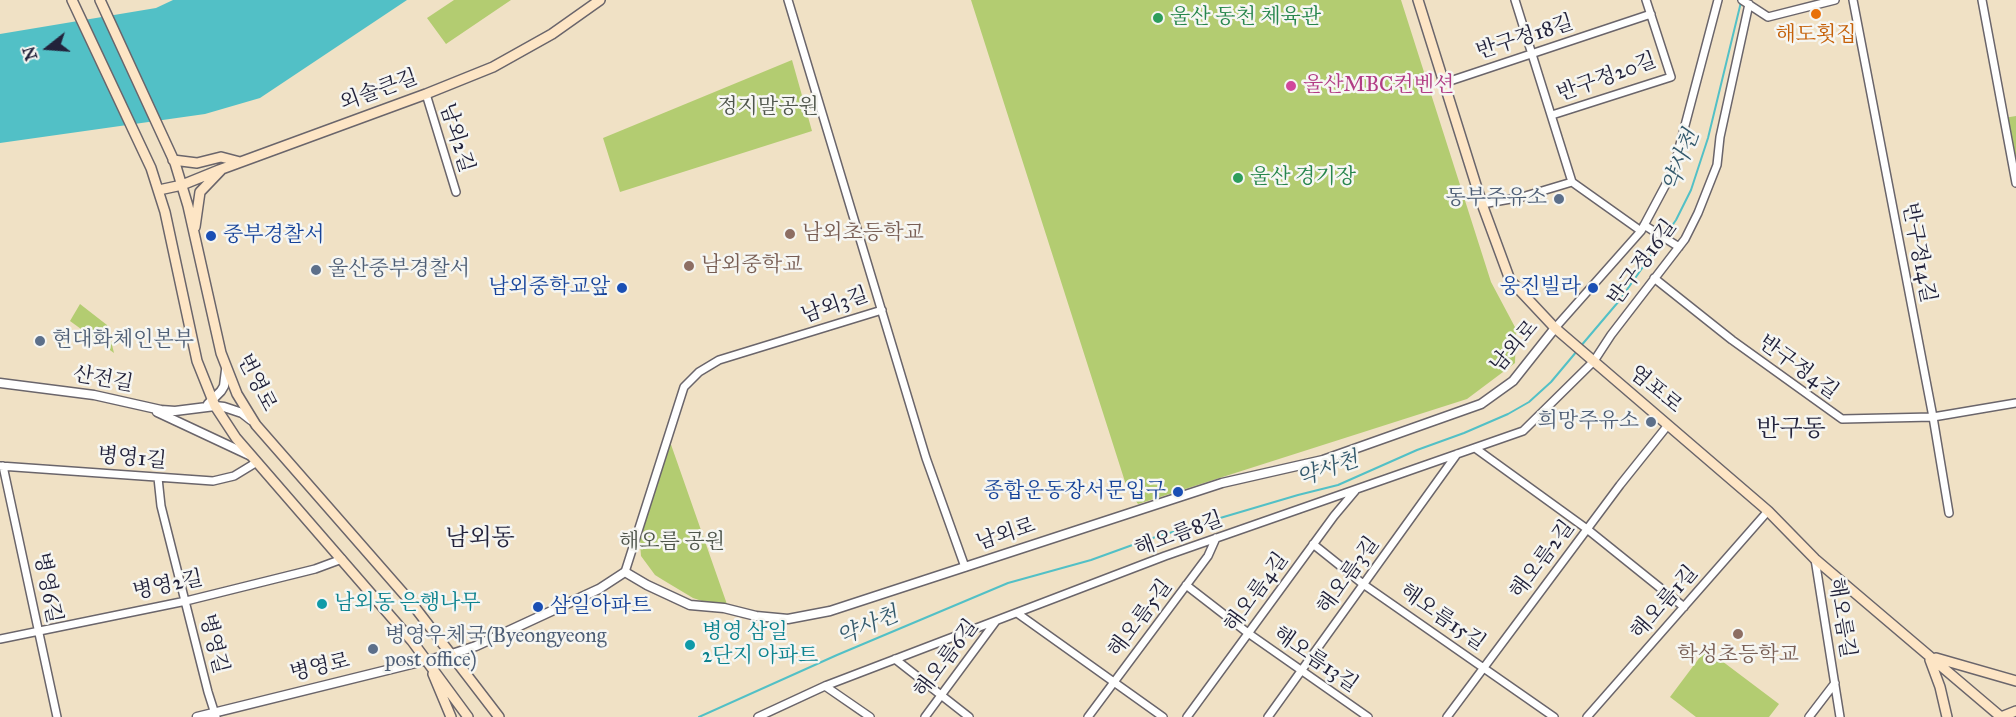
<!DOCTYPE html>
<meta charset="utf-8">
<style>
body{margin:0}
#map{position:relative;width:2016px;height:717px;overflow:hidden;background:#f0e1c5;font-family:"IM FELL Great Primer",serif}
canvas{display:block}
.north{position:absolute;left:18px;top:18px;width:60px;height:60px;-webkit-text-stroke:4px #f6f6f2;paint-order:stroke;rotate:253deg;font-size:16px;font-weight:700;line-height:24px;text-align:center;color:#22223b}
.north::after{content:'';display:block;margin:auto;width:21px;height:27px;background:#22223b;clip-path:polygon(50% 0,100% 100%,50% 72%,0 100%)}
</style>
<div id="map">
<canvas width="2016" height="717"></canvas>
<div class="north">N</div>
</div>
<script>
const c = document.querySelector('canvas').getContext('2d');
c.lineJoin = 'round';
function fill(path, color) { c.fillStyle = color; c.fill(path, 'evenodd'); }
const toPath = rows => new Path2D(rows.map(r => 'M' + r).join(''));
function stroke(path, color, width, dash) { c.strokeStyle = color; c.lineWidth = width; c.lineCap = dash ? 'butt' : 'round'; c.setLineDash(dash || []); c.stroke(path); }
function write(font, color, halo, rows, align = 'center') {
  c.font = font + ' "IM FELL Great Primer","Noto Serif KR",serif'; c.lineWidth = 5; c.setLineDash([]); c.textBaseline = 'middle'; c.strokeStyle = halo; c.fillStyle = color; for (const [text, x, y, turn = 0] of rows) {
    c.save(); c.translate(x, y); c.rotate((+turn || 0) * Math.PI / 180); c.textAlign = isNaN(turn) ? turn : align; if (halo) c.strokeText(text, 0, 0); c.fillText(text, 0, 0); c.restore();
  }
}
const green = toPath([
 [454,0,511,0,446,44,427,18],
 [971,0,1401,0,1491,282,1516,329,1515,363,1467,399,1138,504,1127,488],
 [792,60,812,131,620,192,603,138],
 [2016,116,2016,183,2004,118],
 [80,304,107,325,114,353,70,321],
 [668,436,729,610,693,598,663,580,655,575,641,556,639,531],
 [1706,649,1779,704,1769,717,1696,717,1670,697]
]);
const water = toPath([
 [173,0,407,0,260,98,205,114,0,143,0,34,156,8]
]);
const stream = toPath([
 [1580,347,1619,301,1676,220,1691,190,1708,138,1741,2],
 [699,717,837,655,1008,583,1091,560,1149,539,1298,495,1338,485,1417,450,1464,433,1508,414,1529,402,1551,382,1577,351]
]);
const minor = toPath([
 [788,0,926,458,965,567],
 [1515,0,1572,182],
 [1742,0,1768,17,1835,0],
 [1853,0,1933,417,1949,513],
 [1982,0,2016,183],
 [1444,83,1651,14],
 [426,94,456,192],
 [1552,115,1671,77,1646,0],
 [1482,204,1522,197,1572,182,1641,231],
 [1644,225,1679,247],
 [1654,278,1732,340,1842,419,1933,417,2016,403],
 [1555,328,1641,231,1673,171,1718,0],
 [1475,448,1587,529,1684,607],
 [0,466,213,481,234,476,257,462],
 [3,466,57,717],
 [158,478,161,506,208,692,216,717],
 [1313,544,1363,584,1554,717],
 [1815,559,1840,717],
 [625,572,684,387,699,372,719,360,882,310],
 [1186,585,1248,633,1368,717],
 [1017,613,1163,717],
 [0,639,186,601,315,569,342,559],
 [895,659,969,717],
 [825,686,870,717],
 [758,717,825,686,1165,556,1523,431,1594,361,1611,335,1685,239,1698,213,1717,165,1720,137,1749,4],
 [925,717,996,621],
 [1088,717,1208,556,1216,538],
 [1187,717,1334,516,1355,491],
 [1268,717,1457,454],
 [1447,717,1620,485,1668,425],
 [1587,717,1768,511],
 [1809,717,1835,683]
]);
const tertiary = toPath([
 [0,383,94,395,161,410,175,411,215,406,224,407,242,413,251,420],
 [208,404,221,391,224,386,226,370],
 [157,412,251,456],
 [197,717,452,654,476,646,599,589,625,572,647,585,690,605,724,608,756,616,788,619,830,611,1222,483,1323,460,1481,404,1513,381,1555,328]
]);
const secondary = toPath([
 [72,0,151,168,165,212,197,361,215,406,236,438,412,641,468,717],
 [100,0,175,163,188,206,221,353,237,394,256,425,410,601,499,717],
 [1418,0,1482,204,1510,280,1555,328,1768,511,1815,559,2001,717],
 [173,160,197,163,221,157,240,162],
 [159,190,182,185,219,170,426,94,493,67,552,34,600,0],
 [195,227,200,192,222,169],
 [1936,658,2016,681],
 [1930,660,1940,687,1947,717],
 [433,674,451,717],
 [2001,717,2016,711]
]);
const markers = [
 [1816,14,6,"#e8710a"],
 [1158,18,6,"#2e9e5b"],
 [1291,86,6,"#d1479c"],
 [1238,178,6,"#2e9e5b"],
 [1559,199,6,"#5c6f8a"],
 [790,234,6,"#8d6e63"],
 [211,236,6,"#1a4fb4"],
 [689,266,6,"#8d6e63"],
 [316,270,6,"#5c6f8a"],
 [622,288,6,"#1a4fb4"],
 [1593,288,6,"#1a4fb4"],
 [40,341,6,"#5c6f8a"],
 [1651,422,6,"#5c6f8a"],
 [1178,492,6,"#1a4fb4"],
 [322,604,6,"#0f9aa8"],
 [538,607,6,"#1a4fb4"],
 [1738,634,6,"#8d6e63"],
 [690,645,6,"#0f9aa8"],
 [373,649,6,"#5c6f8a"]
];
const leisureNames = [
 ["울산 동천 체육관",1170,18],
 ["울산 경기장",1250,178]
];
const foodNames = [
 ["해도횟집",1816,36]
];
const streetNames = [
 ["반구정18길",1525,38,-18],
 ["반구정20길",1607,78,-20],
 ["외솔큰길",379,91,-20],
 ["남외2길",456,138,73],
 ["반구정14길",1918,253,79],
 ["반구정16길",1643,263,-54],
 ["남외3길",835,306,-19],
 ["남외로",1515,347,-49],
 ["반구정4길",1798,368,36],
 ["산전길",103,380,10],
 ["번영로",256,383,63],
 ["염포로",1655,390,40],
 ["병영1길",132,459,5],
 ["남외로",1006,535,-18],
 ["해오름8길",1179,535,-20],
 ["해오름2길",1543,560,-53],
 ["해오름3길",1349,576,-54],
 ["병영2길",168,586,-12],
 ["병영6길",47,588,79],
 ["해오름4길",1257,593,-54],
 ["해오름1길",1665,603,-49],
 ["해오름15길",1442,618,35],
 ["해오름길",1841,618,81],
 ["해오름5길",1141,619,-53],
 ["병영길",213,644,76],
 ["해오름6길",947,659,-53],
 ["해오름13길",1315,660,35],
 ["병영로",320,668,-13]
];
const hotelNames = [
 ["울산MBC컨벤션",1303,86]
];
const parkNames = [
 ["정지말공원",768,108],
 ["해오름 공원",672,543]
];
const serviceNames = [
 ["동부주유소",1547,199,"right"],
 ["울산중부경찰서",328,270],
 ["현대화체인본부",52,341],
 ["희망주유소",1639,422,"right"],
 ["병영우체국(Byeongyeong",385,637],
 ["post office)",385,661]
];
const educationNames = [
 ["남외초등학교",802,234],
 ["남외중학교",701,266],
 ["학성초등학교",1738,656,"center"]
];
const transitNames = [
 ["중부경찰서",223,236,"left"],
 ["남외중학교앞",610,288],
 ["웅진빌라",1581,288],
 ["종합운동장서문입구",1166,492],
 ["삼일아파트",550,607,"left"]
];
const cultureNames = [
 ["남외동 은행나무",334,604],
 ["병영 삼일",702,633],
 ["2단지 아파트",702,657]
];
const waterNames = [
 ["약사천",1682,161,-69],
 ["약사천",1328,470,-19],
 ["약사천",868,627,-23]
];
const quarterNames = [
 ["반구동",1791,430],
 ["남외동",480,539]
];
fill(green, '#b3cc71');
fill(water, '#52c0c6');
stroke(stream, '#52c0c6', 2);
stroke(minor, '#6a656b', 10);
stroke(tertiary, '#6a656b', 11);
stroke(secondary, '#6a656b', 12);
stroke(minor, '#fff', 7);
stroke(tertiary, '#fff', 8);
stroke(secondary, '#fde5c5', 9);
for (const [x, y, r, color] of markers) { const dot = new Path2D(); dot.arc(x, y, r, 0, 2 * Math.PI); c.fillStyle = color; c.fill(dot); stroke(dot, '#f6f6f2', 2); }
write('21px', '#27864d', '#f6f6f2', leisureNames, 'left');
write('21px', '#c56008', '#f6f6f2', foodNames);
write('21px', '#22223b', '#f6f6f2', streetNames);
write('21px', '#b23c85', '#f6f6f2', hotelNames, 'left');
write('21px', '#4e554b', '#f6f6f2', parkNames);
write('21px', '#4e5e75', '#f6f6f2', serviceNames, 'left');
write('21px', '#785e54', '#f6f6f2', educationNames, 'left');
write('21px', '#164399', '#f6f6f2', transitNames, 'right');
write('21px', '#0d838f', '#f6f6f2', cultureNames, 'left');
write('italic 22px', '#33596c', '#f6f6f2', waterNames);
write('24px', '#22223b', '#f6f6f2', quarterNames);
</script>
